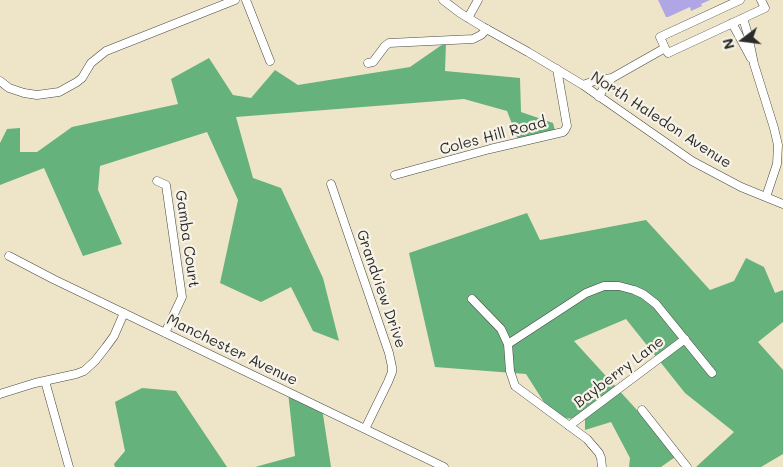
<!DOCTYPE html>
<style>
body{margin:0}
#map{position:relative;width:783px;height:467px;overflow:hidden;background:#eee5c9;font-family:Mali,sans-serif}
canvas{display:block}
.north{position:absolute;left:718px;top:15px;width:50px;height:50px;-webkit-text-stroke:4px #f7f3e8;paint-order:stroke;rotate:255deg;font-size:14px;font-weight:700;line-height:20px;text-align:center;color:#2b2b2b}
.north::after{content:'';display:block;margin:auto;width:18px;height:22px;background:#2b2b2b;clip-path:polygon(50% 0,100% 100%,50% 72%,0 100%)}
</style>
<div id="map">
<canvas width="783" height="467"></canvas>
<div class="north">N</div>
</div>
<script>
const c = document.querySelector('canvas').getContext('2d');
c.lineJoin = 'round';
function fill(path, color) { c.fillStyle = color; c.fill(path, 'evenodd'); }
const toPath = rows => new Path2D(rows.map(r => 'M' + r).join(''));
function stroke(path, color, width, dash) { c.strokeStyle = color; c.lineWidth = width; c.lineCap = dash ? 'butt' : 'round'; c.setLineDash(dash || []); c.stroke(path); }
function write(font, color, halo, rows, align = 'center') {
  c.font = font + ' Mali,sans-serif'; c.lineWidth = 4.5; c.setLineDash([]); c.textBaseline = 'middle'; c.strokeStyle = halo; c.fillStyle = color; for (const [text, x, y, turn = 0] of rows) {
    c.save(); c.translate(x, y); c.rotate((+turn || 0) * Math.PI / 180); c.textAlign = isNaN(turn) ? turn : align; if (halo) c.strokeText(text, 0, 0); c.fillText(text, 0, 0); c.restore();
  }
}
const forest = toPath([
 [446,42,445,71,520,78,521,112,553,123,556,134,519,142,507,111,464,99,236,117,253,178,281,188,323,278,339,341,313,331,291,287,261,302,220,283,238,200,207,132,100,166,98,190,122,244,83,256,44,168,0,185,0,143,7,129,20,128,20,152,37,152,72,127,178,104,171,79,209,58,233,95,251,98,275,70,298,85,410,67],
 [527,213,540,240,646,220,710,290,734,281,746,258,764,267,775,293,783,290,783,322,758,342,783,370,783,454,761,467,696,467,734,432,685,393,626,319,574,341,678,455,661,467,629,467,630,458,611,422,585,430,585,419,554,418,526,374,435,367,409,253],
 [142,388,176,391,227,467,115,467,114,464,125,451,115,402],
 [288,392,322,408,331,467,255,467,295,456]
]);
const building = toPath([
 [658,0,710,0,701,4,702,6,691,11,690,7,668,17,666,17]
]);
const minor = toPath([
 [246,0,270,61],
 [443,0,460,13,483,27,528,52,583,85,692,161,741,187,783,204],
 [468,18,478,0],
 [743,18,748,35,754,64,774,128,778,145,777,164,766,197],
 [732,23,751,58],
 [665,48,660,37,740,0],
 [368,63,373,62,385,46,389,43,473,39,481,35,487,29],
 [612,78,665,48,668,53,765,8,761,0],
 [0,81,9,88,24,93,37,95,59,92,77,82,82,78,91,63,106,51,235,0],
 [583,85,597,80,612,78,604,87,599,97],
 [395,175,490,149,563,132,565,130,567,126,557,69],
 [157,181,166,185,182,297,165,333],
 [331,184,389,353,392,367,392,372,388,382,365,429],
 [9,256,53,279,444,467],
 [472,299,501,329,508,344,510,371,515,386,587,439,599,453,601,458,602,467],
 [508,344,586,293,604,286,619,286,634,290,643,294,656,304,712,373],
 [45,381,69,467],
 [0,394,35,383,76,374,84,371,95,361,106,347,114,336,124,313],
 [642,410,687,467],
 [569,426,685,339]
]);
const streetNames = [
 ["North Haledon Avenue",661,120,33],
 ["Coles Hill Road",493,136,-15],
 ["Gamba Court",187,239,82],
 ["Grandview Drive",381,289,71],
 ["Manchester Avenue",232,350,26],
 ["Bayberry Lane",619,372,-37]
];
fill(forest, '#65b27c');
fill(building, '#b0a6e5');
stroke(minor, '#484743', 9);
stroke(minor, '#fff', 8);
write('15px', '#2b2b2b', '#f7f3e8', streetNames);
</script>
